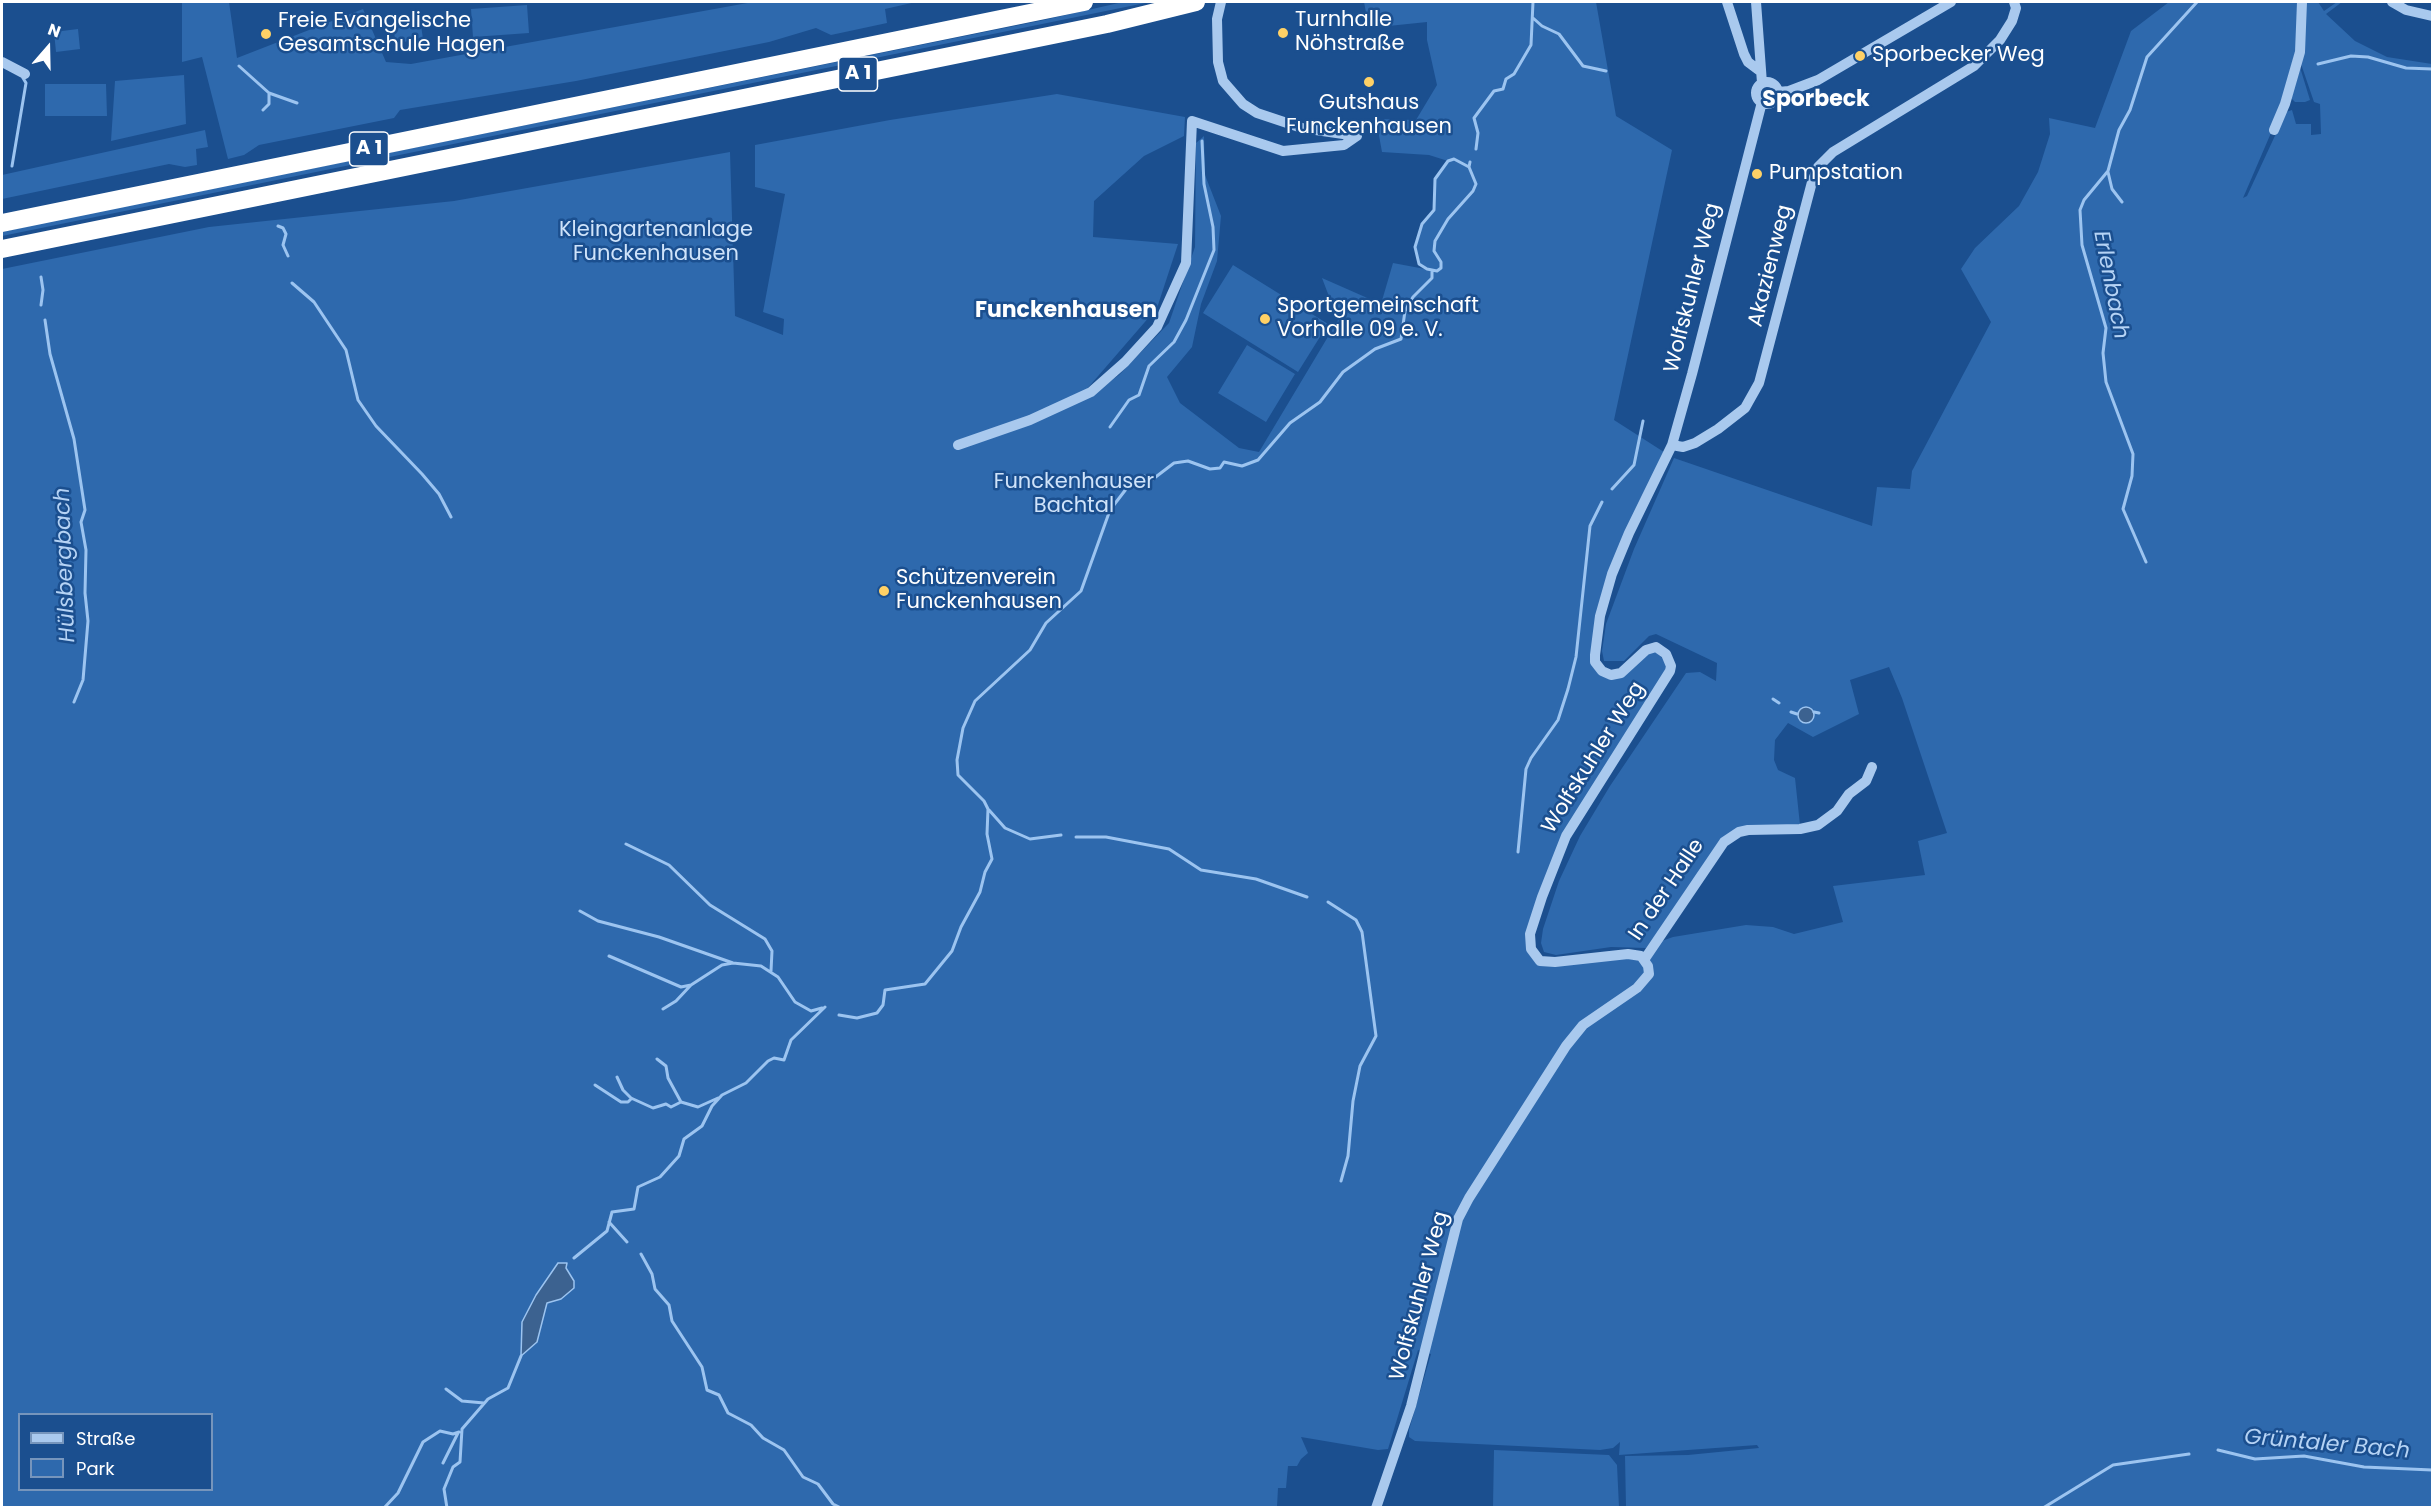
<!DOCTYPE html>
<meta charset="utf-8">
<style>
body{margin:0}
#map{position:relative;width:2434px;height:1509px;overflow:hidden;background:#1b4f8f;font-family:Poppins,sans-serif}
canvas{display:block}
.frame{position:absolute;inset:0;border:3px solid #fff;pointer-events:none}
.legend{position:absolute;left:18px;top:1413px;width:195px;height:78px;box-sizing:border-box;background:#1b4f8f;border:2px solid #7695bc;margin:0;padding:8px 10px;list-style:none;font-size:18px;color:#fff}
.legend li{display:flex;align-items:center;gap:12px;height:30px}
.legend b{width:30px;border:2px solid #7695bc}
.north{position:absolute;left:18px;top:18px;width:60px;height:60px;-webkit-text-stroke:4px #1b4f8f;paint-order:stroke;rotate:20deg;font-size:16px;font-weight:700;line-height:24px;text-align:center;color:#fff}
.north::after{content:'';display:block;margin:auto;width:21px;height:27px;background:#fff;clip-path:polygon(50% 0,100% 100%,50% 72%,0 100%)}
</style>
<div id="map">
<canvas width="2434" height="1509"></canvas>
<div class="frame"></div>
<ul class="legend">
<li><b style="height:8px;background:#a9c9ee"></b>Straße</li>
<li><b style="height:16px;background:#2e69ad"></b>Park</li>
</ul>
<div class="north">N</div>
</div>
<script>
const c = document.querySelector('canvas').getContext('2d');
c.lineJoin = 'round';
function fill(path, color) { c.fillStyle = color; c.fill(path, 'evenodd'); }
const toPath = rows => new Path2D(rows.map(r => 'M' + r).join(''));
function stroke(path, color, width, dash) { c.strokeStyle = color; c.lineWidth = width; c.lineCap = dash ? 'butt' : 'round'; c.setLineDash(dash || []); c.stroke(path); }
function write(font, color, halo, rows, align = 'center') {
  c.font = font + ' Poppins,sans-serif'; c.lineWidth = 5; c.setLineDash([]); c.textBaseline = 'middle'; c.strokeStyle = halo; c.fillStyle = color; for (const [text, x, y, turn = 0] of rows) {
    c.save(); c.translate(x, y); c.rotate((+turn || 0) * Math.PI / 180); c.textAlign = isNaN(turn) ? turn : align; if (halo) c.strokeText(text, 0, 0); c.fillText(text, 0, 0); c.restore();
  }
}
const green = toPath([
 [182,2,229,2,237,58,363,9,386,62,411,64,753,2,916,2,885,9,887,23,831,35,816,28,769,42,576,81,400,110,394,118,259,145,244,155,228,159,202,57,182,62],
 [1123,2,1150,2,2,236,2,232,38,224,1044,20],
 [1364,2,1596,2,1616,116,1672,150,1614,420,1667,454,1612,574,1595,655,1611,675,1651,647,1671,666,1580,811,1530,934,1540,961,1641,956,1656,943,1673,937,1746,925,1773,927,1794,934,1843,922,1833,886,1925,875,1918,841,1947,833,1902,698,1889,667,1850,680,1859,714,1813,737,1788,723,1775,740,1774,760,1778,770,1795,778,1800,825,1732,833,1646,948,1611,947,1556,955,1544,952,1541,943,1543,929,1559,881,1580,836,1610,786,1686,673,1700,672,1716,681,1717,663,1656,634,1649,636,1624,661,1604,661,1602,651,1606,624,1634,549,1674,458,1872,526,1877,487,1910,489,1912,471,1991,322,1961,269,1975,248,2019,206,2038,172,2050,134,2049,118,2095,128,2131,31,2169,2,2298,2,2299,38,2277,119,2243,198,2247,196,2286,112,2292,110,2296,124,2311,124,2311,135,2321,134,2320,104,2314,102,2300,61,2306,2,2318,2,2324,11,2337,2,2342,2,2326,14,2355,41,2387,57,2432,64,2432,1507,1626,1507,1625,1456,1688,1455,1759,1448,1757,1445,1619,1455,1620,1442,1613,1448,1600,1450,1415,1441,1409,1437,1409,1430,1431,1354,1418,1350,1388,1449,1378,1450,1301,1437,1308,1453,1301,1459,1297,1466,1288,1466,1286,1488,1278,1488,1277,1507,2,1508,2,269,209,227,454,201,730,152,735,316,783,335,784,319,763,312,785,194,755,187,755,145,890,120,1057,94,1185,117,1184,136,1144,156,1094,201,1093,237,1178,244,1157,308,1086,390,1094,393,1119,375,1169,323,1195,247,1196,143,1204,136,1205,175,1221,216,1217,261,1201,304,1192,347,1167,377,1180,403,1239,448,1259,452,1338,320,1322,278,1381,304,1393,263,1425,269,1419,264,1415,247,1422,224,1434,210,1435,179,1448,161,1429,155,1382,152,1376,119,1416,120,1437,85,1427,40,1427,22,1369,28],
 [20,1414,212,1414,212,1490,20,1490],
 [527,5,529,33,473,37,471,9],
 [421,25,423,39,396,43,393,28],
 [78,29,80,49,56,52,54,32],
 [2299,64,2310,100,2305,102,2295,102,2291,98],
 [184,75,186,124,111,141,115,81],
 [45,84,106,84,107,116,45,116],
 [205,130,208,147,196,149,197,165,185,167,169,164,2,199,2,175],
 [1233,265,1328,324,1298,372,1203,313],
 [1247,345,1295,374,1266,422,1218,393],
 [1494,1450,1609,1455,1617,1465,1619,1507,1493,1507]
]);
const water = toPath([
 '1798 715a8 8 0 1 1 16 0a8 8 0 1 1-16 0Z',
 [558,1263,567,1263,566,1268,574,1281,574,1288,561,1299,547,1303,537,1342,521,1356,522,1322,536,1295,558,1263]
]);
const stream = toPath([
 [1533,18,1542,26,1559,34,1583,66,1606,71],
 [2318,64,2351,56,2368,57,2406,68,2432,69],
 [239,66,269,93,269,104,263,110],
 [269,93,297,103],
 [1476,149,1478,133,1474,118,1494,91,1503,89,1506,79,1514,74,1531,45,1533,2],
 [12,166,26,83,23,78],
 [1469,167,1476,184,1473,191,1448,219,1435,241,1434,251,1441,262,1441,268,1437,271,1427,269,1419,264,1415,247,1422,224,1434,210,1435,179,1448,161,1454,159,1469,167,1470,162],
 [2108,172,2112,189,2122,202],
 [278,226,283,228,286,234,283,245,288,256],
 [292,283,314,302,346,350,358,400,376,426,422,474,439,494,451,517],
 [41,305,43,290,41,277],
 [45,320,50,354,74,439,85,510,81,522,86,550,85,593,88,621,83,680,74,702],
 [1110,427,1129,400,1139,395,1149,366,1174,342,1186,320,1214,250,1213,227,1204,184,1202,141],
 [1612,489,1634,465,1643,421],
 [2146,562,2123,509,2132,476,2133,454,2106,382,2103,353,2106,328,2082,245,2080,210,2084,200,2108,171,2119,130,2130,110,2147,57,2197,2],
 [1773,699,1779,703],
 [1791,712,1797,714],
 [1814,712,1819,713],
 [989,810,1005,828,1030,839,1061,835],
 [1076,837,1106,837,1169,849,1201,870,1256,879,1307,897],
 [626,844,669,865,710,905,765,939,772,951,771,971],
 [1518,852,1526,769,1531,758,1558,720,1568,689,1576,657,1590,526,1602,502],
 [1328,902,1356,920,1362,932,1376,1036,1360,1066,1353,1101,1348,1156,1341,1181],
 [580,911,598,921,659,937,733,963,761,966,778,977,795,1002,811,1011,822,1008],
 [609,956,681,987,691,985,722,965,733,963],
 [663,1009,676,1001,691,985],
 [839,1015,857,1018,877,1013,883,1005,885,990,925,984,952,951,961,927,980,892,985,872,992,859,987,834,988,809,984,801,958,775,957,760,963,728,975,701,1030,650,1046,623,1081,591,1110,510,1130,484,1144,476,1153,479,1174,463,1188,461,1210,469,1220,468,1224,462,1242,466,1258,460,1290,423,1320,402,1343,372,1375,349,1401,339,1405,311,1413,297,1432,278,1432,270],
 [657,1059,666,1066,668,1078,681,1102],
 [617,1077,623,1090,631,1098,653,1108,666,1104,671,1107,681,1102,698,1107,718,1098],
 [595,1085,621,1102,628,1102,631,1099],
 [609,1222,627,1242],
 [641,1254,652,1274,655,1289,669,1305,672,1321,702,1367,707,1390,719,1395,728,1413,751,1425,763,1438,784,1450,803,1477,818,1484,833,1504,841,1508],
 [574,1258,607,1231,612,1212,634,1209,638,1187,660,1177,679,1156,684,1139,702,1126,712,1106,722,1095,746,1083,768,1061,774,1058,784,1060,791,1040,825,1007],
 [446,1389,462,1401,484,1403],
 [2218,1450,2255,1459,2304,1456,2364,1467,2432,1470],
 [443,1463,458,1433],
 [384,1508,398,1493,423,1442,440,1431,453,1434,459,1432],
 [447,1508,444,1489,453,1467,460,1462,462,1429,488,1399,508,1388,521,1356],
 [2043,1508,2113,1465,2189,1454]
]);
const minor = toPath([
 [1221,2,1217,19,1218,62,1223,81,1243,104,1257,113,1302,128,1357,136],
 [1727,2,1744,54,1748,62,1760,71],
 [1756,2,1762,83],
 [2392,2,2406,10,2432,16],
 [2,62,25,74],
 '1756 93a11 11 0 1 1 22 0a11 11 0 1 1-22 0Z',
 [1778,92,1789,91,1818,80,1951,2],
 [2274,130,2285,104,2300,52,2302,2],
 [958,445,1030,420,1091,392,1125,362,1157,327,1186,263,1192,121,1283,151,1344,145,1357,136],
 [1672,445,1683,447,1695,443,1718,429,1745,408,1759,383,1812,182,1818,167,1833,152,1974,66,2000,40,2012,21,2016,8,2014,2],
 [1644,960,1724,842,1739,832,1748,830,1800,829,1818,825,1837,811,1849,794,1866,781,1872,767],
 [1376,1508,1411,1406,1458,1219,1469,1198,1566,1046,1583,1025,1637,988,1649,974,1648,966,1641,956,1628,954,1555,962,1540,961,1531,949,1530,934,1542,897,1566,836,1670,671,1671,666,1666,654,1656,647,1646,650,1621,673,1611,675,1602,671,1595,662,1595,655,1600,616,1612,574,1629,533,1672,445,1692,374,1762,102]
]);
const highway = toPath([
 [2,223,1084,2],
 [2,249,1107,24,1196,2]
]);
const markers = [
 [1283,33,6,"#ffd166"],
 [266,34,6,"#ffd166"],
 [1860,56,6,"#ffd166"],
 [1369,82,6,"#ffd166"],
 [1757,174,6,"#ffd166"],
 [1265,319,6,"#ffd166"],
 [884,591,6,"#ffd166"]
];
const shields = [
 [858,74,39],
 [369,149,39]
];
const shieldNames = [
 ["A 1",858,74],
 ["A 1",369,149]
];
const poiNames = [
 ["Turnhalle",1295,21],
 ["Nöhstraße",1295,45],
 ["Freie Evangelische",278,22],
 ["Gesamtschule Hagen",278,46],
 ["Sporbecker Weg",1872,56],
 ["Gutshaus",1369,104,"center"],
 ["Funckenhausen",1369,128,"center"],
 ["Pumpstation",1769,174],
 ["Sportgemeinschaft",1277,307],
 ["Vorhalle 09 e. V.",1277,331],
 ["Schützenverein",896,579],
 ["Funckenhausen",896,603]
];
const parkNames = [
 ["Kleingartenanlage",656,231],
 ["Funckenhausen",656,255],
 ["Funckenhauser",1074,483],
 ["Bachtal",1074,507]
];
const streetNames = [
 ["Akazienweg",1771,266,-76],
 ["Wolfskuhler Weg",1693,288,-76],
 ["Wolfskuhler Weg",1594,758,-58],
 ["In der Halle",1667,890,-56],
 ["Wolfskuhler Weg",1420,1296,-75]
];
const neighbourhoodNames = [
 ["Sporbeck",1816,100],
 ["Funckenhausen",1066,311]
];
const waterNames = [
 ["Erlenbach",2110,285,79],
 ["Hülsbergbach",66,565,-92],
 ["Grüntaler Bach",2327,1445,5]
];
fill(green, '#2e69ad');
fill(water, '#3c6290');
stroke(water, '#9cc4f0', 1.5);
stroke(stream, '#9cc4f0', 3);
stroke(minor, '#a9c9ee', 10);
stroke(highway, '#fff', 18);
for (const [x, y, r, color] of markers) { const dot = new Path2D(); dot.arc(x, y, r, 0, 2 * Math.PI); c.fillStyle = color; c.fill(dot); stroke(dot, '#1b4f8f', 2); }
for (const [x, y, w] of shields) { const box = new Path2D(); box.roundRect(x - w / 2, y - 17, w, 34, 4.5); c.fillStyle = '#1b4f8f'; c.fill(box); stroke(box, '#fff', 1.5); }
write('bold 20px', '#fff', null, shieldNames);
write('21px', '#fff', '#1b4f8f', poiNames, 'left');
write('21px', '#cfe3fa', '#1b4f8f', parkNames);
write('21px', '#fff', '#1b4f8f', streetNames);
write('bold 22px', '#fff', '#1b4f8f', neighbourhoodNames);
write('italic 22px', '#b5d3f5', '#1b4f8f', waterNames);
</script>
